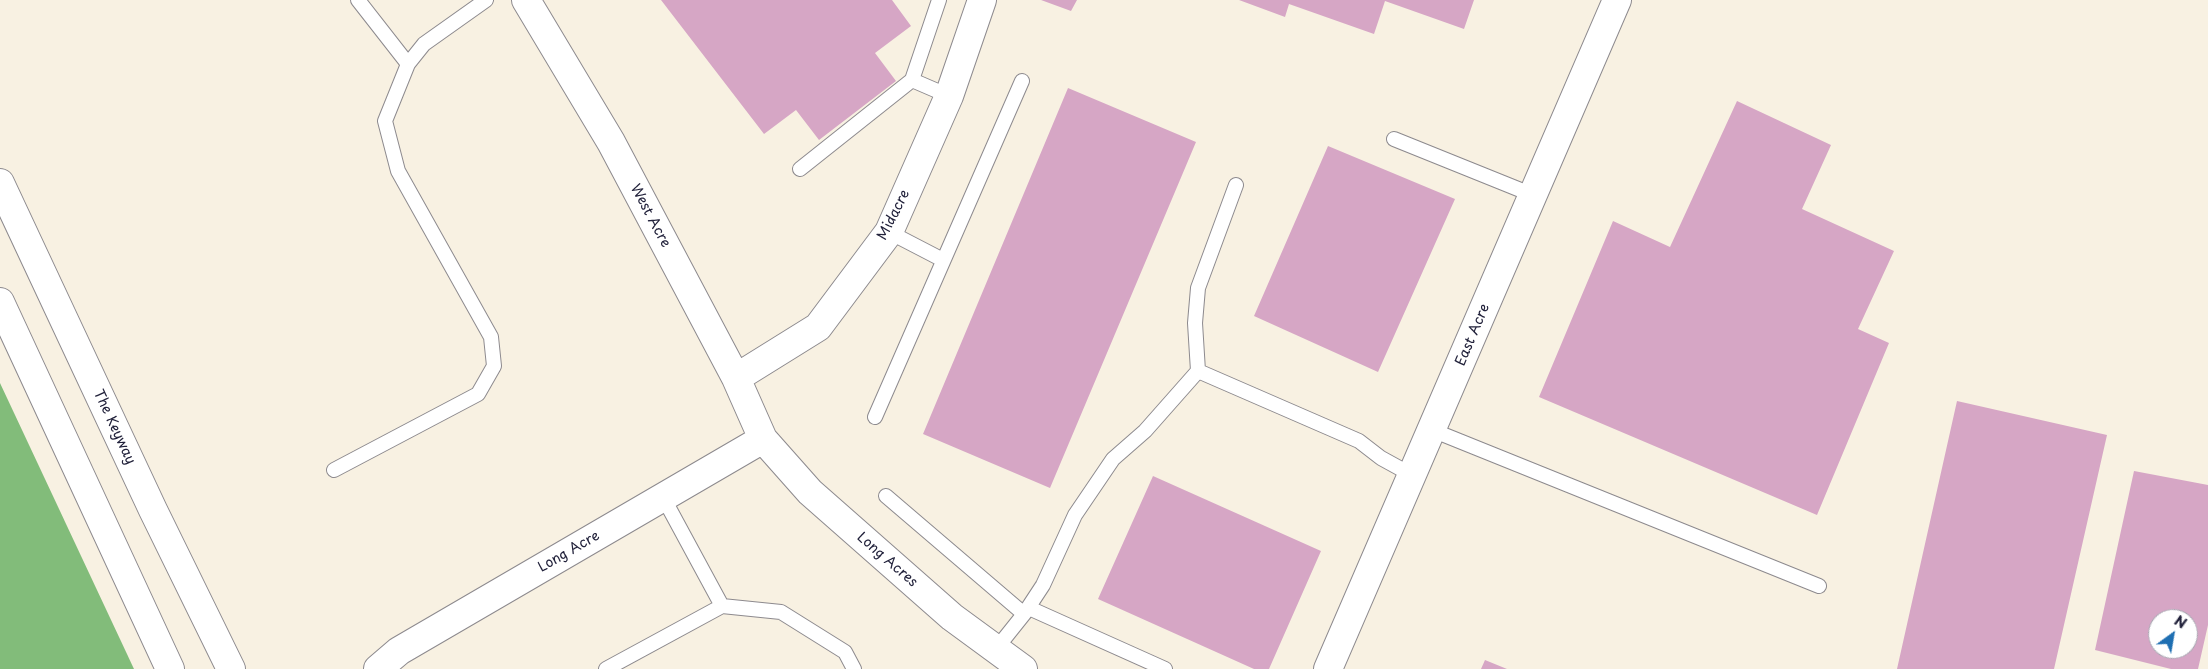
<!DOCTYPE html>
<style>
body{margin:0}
#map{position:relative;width:2208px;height:669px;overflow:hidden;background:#f8f1e2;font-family:"Playpen Sans",sans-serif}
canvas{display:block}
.north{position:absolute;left:2148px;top:609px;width:50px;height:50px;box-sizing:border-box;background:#fff;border:1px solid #a7a7b1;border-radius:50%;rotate:32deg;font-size:14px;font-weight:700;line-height:20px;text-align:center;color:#22223b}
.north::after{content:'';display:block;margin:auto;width:18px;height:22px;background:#1f6fb2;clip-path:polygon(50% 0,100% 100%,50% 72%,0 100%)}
</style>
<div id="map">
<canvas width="2208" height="669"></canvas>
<div class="north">N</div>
</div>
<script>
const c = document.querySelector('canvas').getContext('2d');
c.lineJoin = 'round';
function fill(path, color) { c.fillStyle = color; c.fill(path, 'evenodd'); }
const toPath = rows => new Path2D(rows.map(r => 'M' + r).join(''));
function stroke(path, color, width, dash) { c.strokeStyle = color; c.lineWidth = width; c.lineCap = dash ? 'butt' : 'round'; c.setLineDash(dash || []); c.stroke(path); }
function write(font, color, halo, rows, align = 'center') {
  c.font = font + ' "Playpen Sans",sans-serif'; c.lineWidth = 4.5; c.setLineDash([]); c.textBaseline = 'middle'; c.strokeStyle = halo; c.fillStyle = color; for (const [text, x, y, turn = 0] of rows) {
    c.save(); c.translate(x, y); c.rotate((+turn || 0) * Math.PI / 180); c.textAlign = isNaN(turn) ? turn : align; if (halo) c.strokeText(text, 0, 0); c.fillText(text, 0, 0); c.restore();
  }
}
const forest = toPath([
 [0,383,134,669,0,669]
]);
const building = toPath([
 [661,0,892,0,911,26,875,53,896,81,819,140,796,110,764,134],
 [1041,0,1077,0,1071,11],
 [1239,0,1474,0,1464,29,1385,1,1374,34,1289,4,1285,17],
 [1068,88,1196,142,1050,488,923,434],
 [1737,101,1831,145,1802,209,1894,251,1858,329,1889,343,1817,515,1539,397,1613,221,1670,247],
 [1328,146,1455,199,1378,372,1254,316],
 [1957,401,2107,435,2054,669,1897,669],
 [2134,471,2208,485,2208,625,2198,669,2171,669,2095,650],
 [2158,619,2188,619,2188,649,2158,649],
 [1153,476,1321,551,1269,669,1254,669,1098,599],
 [1485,660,1507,669,1481,669]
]);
const service = toPath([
 [358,0,408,64],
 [912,80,949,96],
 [1394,139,1533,195],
 [800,169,912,80,939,0],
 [889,232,943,260],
 [1198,371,1195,323,1198,288,1236,185],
 [875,417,1022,81],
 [1432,430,1819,586],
 [334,470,478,394,494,366,491,337,398,171,385,121,408,64,424,44,486,0],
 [886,496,1024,614,1043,585,1075,515,1113,459,1145,431,1198,371,1359,441,1381,458,1412,475],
 [722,606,781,612,845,652,854,669],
 [1029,608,1165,669],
 [996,649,1024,614],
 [606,669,722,606,663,497]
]);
const minor = toPath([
 [526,0,611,142,736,378,763,439,810,492,860,536,952,617,1023,669],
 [736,378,818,327,889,232,949,96,982,0],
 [378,669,399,651,763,439],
 [1328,669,1617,0]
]);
const trunk = toPath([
 [0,183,153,510,231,669],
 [0,302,170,669]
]);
const streetNames = [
 ["Midacre",894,215,-63],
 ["West Acre",650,216,62],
 ["East Acre",1473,335,-67],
 ["The Keyway",114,427,65],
 ["Long Acre",569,552,-30],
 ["Long Acres",887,560,41]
];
fill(forest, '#82bc7a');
fill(building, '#d6a6c5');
stroke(service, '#8d8a8e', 16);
stroke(minor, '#8d8a8e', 30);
stroke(trunk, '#8d8a8e', 30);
stroke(service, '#fff', 14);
stroke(minor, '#fff', 28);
stroke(trunk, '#fff', 28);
write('14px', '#22223b', '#fff', streetNames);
</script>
